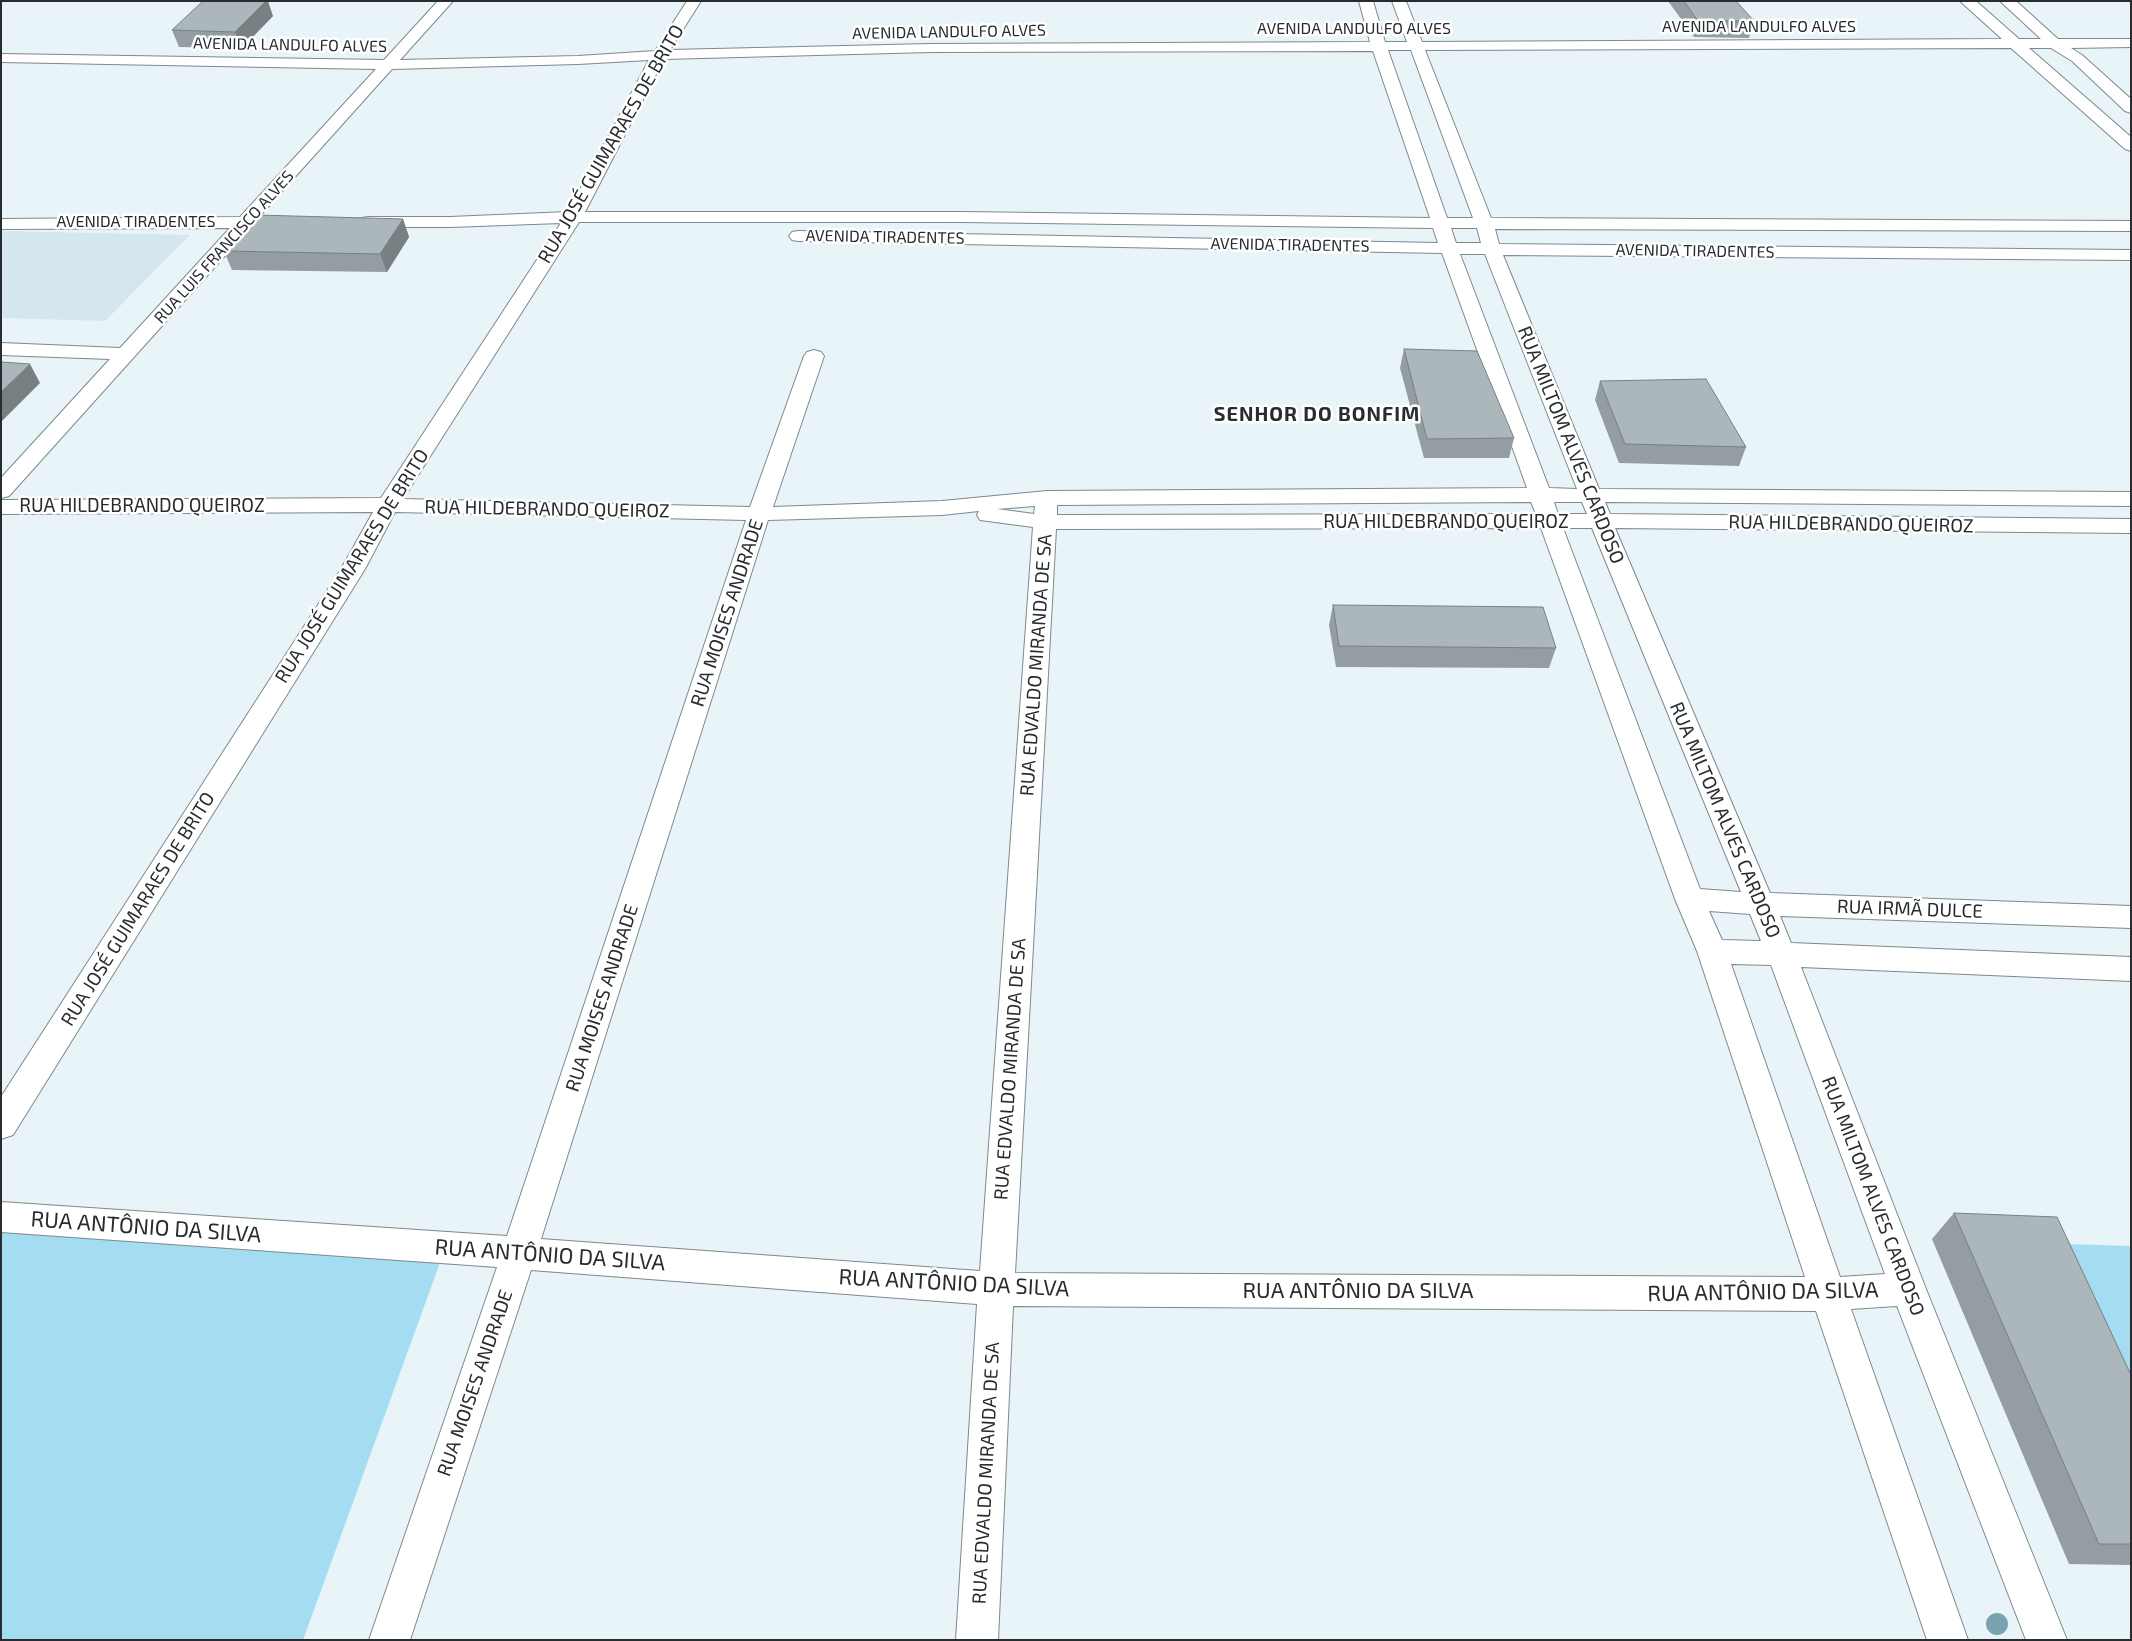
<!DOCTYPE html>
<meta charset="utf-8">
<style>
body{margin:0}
#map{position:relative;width:2132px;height:1641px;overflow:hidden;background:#e8f4f8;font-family:"Exo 2",sans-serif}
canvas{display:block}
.frame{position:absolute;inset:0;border:2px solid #282c2e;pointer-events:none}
</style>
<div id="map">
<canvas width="2132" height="1641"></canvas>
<div class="frame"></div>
</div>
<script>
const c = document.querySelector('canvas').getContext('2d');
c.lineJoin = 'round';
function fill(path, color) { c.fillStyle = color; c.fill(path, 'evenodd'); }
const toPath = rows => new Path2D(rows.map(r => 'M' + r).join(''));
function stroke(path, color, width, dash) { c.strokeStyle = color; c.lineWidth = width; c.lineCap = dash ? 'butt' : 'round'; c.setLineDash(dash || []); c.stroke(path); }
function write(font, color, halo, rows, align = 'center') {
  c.font = font + ' "Exo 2",sans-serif'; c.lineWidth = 5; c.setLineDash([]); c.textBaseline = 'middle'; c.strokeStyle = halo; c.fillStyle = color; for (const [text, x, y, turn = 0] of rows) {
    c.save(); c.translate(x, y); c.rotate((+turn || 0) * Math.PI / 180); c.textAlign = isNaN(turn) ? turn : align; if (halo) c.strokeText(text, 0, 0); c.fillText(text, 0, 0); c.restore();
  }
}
const built = toPath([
 [1,231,190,235,105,321,1,318]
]);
const green = toPath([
 [1,1219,445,1249,303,1640,1,1640],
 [2033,1243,2131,1246,2131,1437]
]);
const minor = toPath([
 [438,1,453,1,400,60,578,56,655,51,687,1,701,1,670,50,931,44,1370,42,1359,1,1373,1,1385,42,1407,42,1392,1,1406,1,1422,42,2002,39,1960,1,1976,1,2019,39,2041,39,2000,1,2016,1,2058,39,2131,39,2131,47,2071,48,2082,55,2131,99,2131,113,2125,111,2072,61,2051,48,2029,48,2131,137,2131,151,2125,149,2011,48,1425,50,1491,218,2131,221,2131,231,1495,229,1499,244,2131,250,2131,260,1503,255,1599,489,2131,492,2131,506,1605,502,1610,514,2131,519,2131,533,1615,528,1770,893,2131,906,2131,928,1780,916,1791,943,2131,957,2131,981,1801,967,1926,1289,2067,1640,2026,1640,1897,1306,1851,1309,1968,1640,1927,1640,1816,1311,1013,1306,998,1640,956,1640,977,1304,531,1270,410,1640,369,1640,497,1267,1,1232,1,1202,507,1236,746,520,395,512,365,569,13,1135,1,1139,1,1097,341,569,373,512,1,514,1,500,381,498,561,223,450,227,368,227,362,226,359,222,362,218,368,217,450,217,568,212,649,60,578,64,392,69,259,217,293,218,296,222,293,226,250,228,9,496,1,498,1,478,110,359,1,355,1,343,120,348,230,228,1,229,1,219,240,217,376,69,1,62,1,54,384,60,438,1],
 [1388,50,1411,50,1473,218,1447,218,1388,50],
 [1373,51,1430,218,961,212,585,212,664,59,931,52,1373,51],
 [579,222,961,222,1433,228,1438,243,798,231,792,232,789,236,792,240,798,241,1442,253,1527,488,1047,491,942,501,773,507,824,356,821,352,814,350,807,352,804,356,750,507,403,499,579,222],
 [1451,228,1477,228,1481,243,1456,243,1451,228],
 [1460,254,1485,254,1577,489,1549,488,1460,254],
 [1531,502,1536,514,1057,515,1057,505,1531,502],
 [1554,502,1582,502,1587,514,1558,514,1554,502],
 [1035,506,1034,514,997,509,1035,506],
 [979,511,977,515,980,520,1033,527,980,1271,541,1239,768,520,942,515,979,511],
 [1541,528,1675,899,1697,951,1805,1277,1015,1273,1056,529,1541,528],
 [1563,528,1592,528,1741,892,1700,889,1563,528],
 [1709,911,1750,914,1761,941,1722,940,1709,911],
 [1731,964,1771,965,1885,1274,1840,1277,1731,964]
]);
const trees = [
 [1997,1624]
];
const wall = toPath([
 [1668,1,1736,1,1754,21,1749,38,1694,37],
 [273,16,242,48,179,47,172,30],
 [403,219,409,237,387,272,232,270,224,251],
 [1404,349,1514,438,1509,458,1424,458,1400,368],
 [1600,381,1746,447,1739,466,1619,463,1595,400],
 [1333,605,1556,648,1549,668,1336,667,1329,625],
 [1954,1213,2131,1375,2131,1565,2069,1564,1932,1239]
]);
const shadedWall = toPath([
 [266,1,268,1,273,16,242,48,235,32],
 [403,219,409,237,387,272,380,254],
 [30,364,40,383,1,422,1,392]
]);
const building = toPath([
 [203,1,266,1,235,32,172,30,203,1],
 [1684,1,1736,1,1754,21,1698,21,1684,1],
 [256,215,403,219,380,254,224,251,256,215],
 [1404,349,1477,351,1514,438,1427,439,1404,349],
 [1,362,30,364,1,392,1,362],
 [1706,379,1746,447,1625,444,1600,381,1706,379],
 [1333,605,1543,607,1556,648,1339,646,1333,605],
 [1954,1213,2057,1217,2131,1375,2131,1544,2099,1544,1954,1213]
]);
const farStreetnames = [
 ["AVENIDA LANDULFO ALVES",1759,27],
 ["AVENIDA LANDULFO ALVES",1354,29],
 ["AVENIDA LANDULFO ALVES",949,32,-1],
 ["AVENIDA LANDULFO ALVES",290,45,1],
 ["AVENIDA TIRADENTES",136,222],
 ["AVENIDA TIRADENTES",885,237,1],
 ["AVENIDA TIRADENTES",1290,245,1],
 ["RUA LUIS FRANCISCO ALVES",224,247,-48],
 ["AVENIDA TIRADENTES",1695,251,1]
];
const streetNames = [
 ["RUA JOSÉ GUIMARAES DE BRITO",611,144,-60],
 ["RUA MILTOM ALVES CARDOSO",1571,445,68],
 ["RUA HILDEBRANDO QUEIROZ",142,506],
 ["RUA HILDEBRANDO QUEIROZ",547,509,1],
 ["RUA HILDEBRANDO QUEIROZ",1446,522],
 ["RUA HILDEBRANDO QUEIROZ",1851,524,1],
 ["RUA JOSÉ GUIMARAES DE BRITO",352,566,-58],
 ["RUA MOISES ANDRADE",727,613,-72],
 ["RUA EDVALDO MIRANDA DE SA",1036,665,-86],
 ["RUA MILTOM ALVES CARDOSO",1725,820,67],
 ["RUA JOSÉ GUIMARAES DE BRITO",138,909,-58],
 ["RUA IRMÃ DULCE",1910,909,2],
 ["RUA MOISES ANDRADE",602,998,-72],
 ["RUA EDVALDO MIRANDA DE SA",1010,1069,-86],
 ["RUA MILTOM ALVES CARDOSO",1873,1196,69],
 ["RUA MOISES ANDRADE",475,1383,-71],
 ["RUA EDVALDO MIRANDA DE SA",986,1473,-87]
];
const farDistrictnames = [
 ["SENHOR DO BONFIM",1317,414]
];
const nearStreetnames = [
 ["RUA ANTÔNIO DA SILVA",146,1227,4],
 ["RUA ANTÔNIO DA SILVA",550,1255,4],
 ["RUA ANTÔNIO DA SILVA",954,1283,3],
 ["RUA ANTÔNIO DA SILVA",1358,1291],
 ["RUA ANTÔNIO DA SILVA",1763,1292,-1]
];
fill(built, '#d4e7ef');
fill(green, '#a4dcf2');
stroke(minor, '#7e888d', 2);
fill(minor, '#fff');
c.fillStyle = '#7aa3b0';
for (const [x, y] of trees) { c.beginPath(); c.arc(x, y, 11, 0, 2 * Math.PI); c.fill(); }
fill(wall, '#949da1');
fill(shadedWall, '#788083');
fill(building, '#acb7bb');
stroke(building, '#788083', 1);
write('16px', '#282c2e', '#fff', farStreetnames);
write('19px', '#282c2e', '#fff', streetNames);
c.letterSpacing = '1px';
write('bold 20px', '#282c2e', '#fff', farDistrictnames);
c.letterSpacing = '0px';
write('22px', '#282c2e', '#fff', nearStreetnames);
</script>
